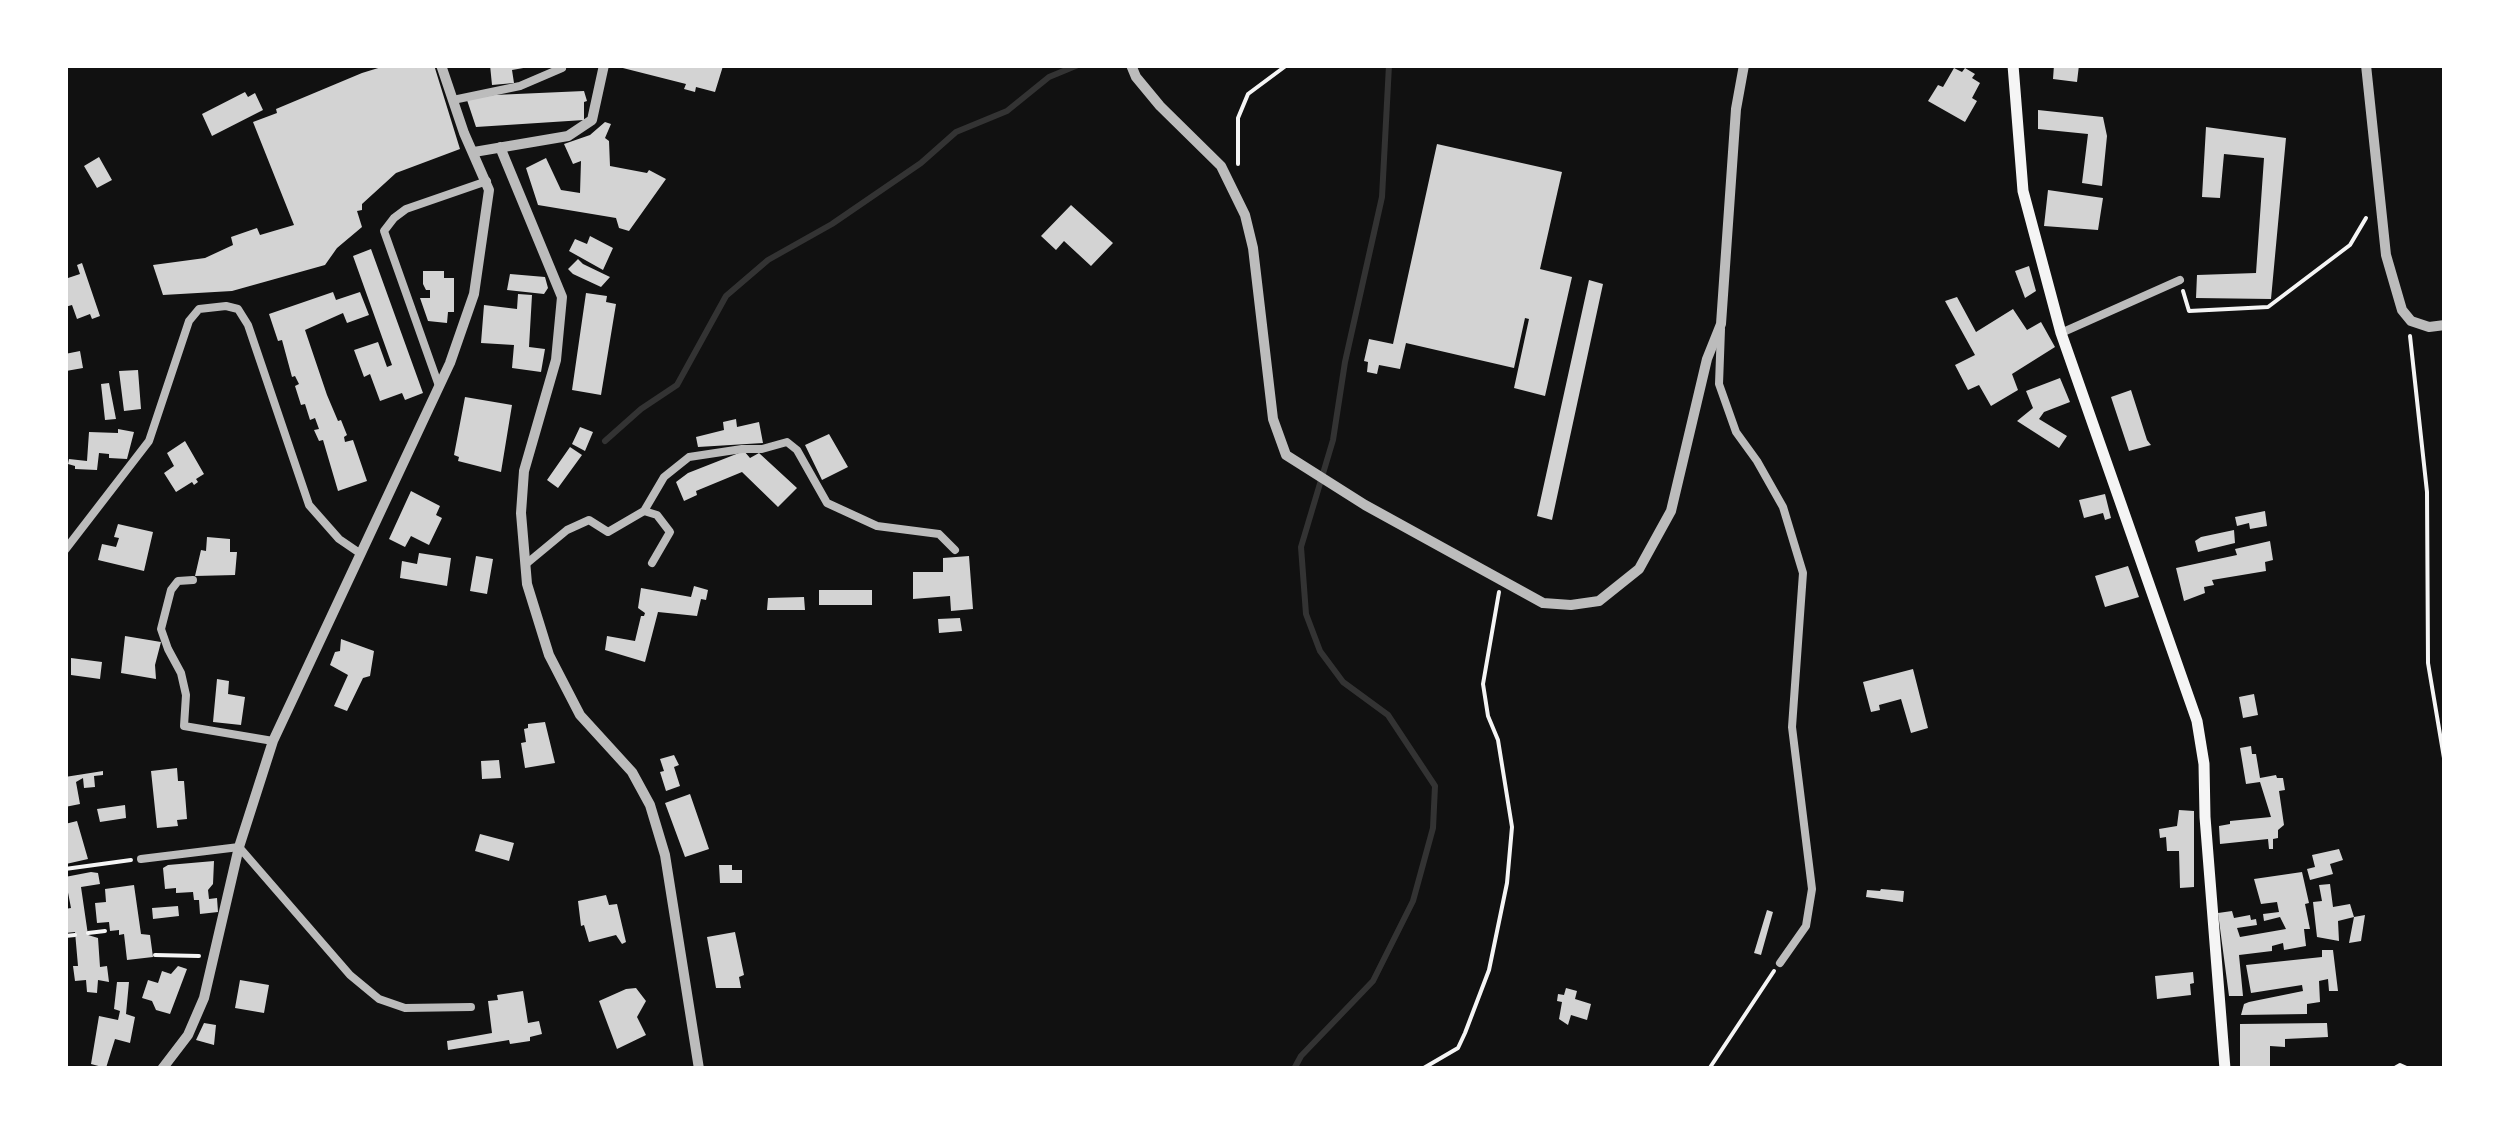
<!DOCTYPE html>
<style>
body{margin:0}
#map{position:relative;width:2510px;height:1134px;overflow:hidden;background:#111;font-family:"Roboto Condensed",sans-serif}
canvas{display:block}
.frame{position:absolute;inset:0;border:68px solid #fff;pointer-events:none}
</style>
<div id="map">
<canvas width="2510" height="1134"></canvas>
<div class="frame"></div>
</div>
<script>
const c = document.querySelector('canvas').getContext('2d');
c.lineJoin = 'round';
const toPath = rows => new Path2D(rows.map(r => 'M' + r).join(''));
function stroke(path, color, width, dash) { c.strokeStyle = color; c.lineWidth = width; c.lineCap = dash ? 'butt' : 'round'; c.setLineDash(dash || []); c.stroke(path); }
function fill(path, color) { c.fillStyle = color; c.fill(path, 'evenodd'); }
const stream = toPath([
 [605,441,641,409,677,385,726,296,768,260,832,224,921,163,956,132,1007,111,1049,77,1078,65],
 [1294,1069,1301,1056,1373,981,1413,901,1433,828,1435,786,1388,715,1343,682,1320,651,1306,614,1301,547,1333,440,1345,362,1382,197,1389,65]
]);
const building = toPath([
 [388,65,434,65,460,149,396,173,362,204,362,210,357,211,362,227,337,248,325,265,232,291,163,295,153,265,205,258,233,245,231,237,257,228,260,235,294,225,253,122,277,113,276,109,362,73],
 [490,65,529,65,529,67,512,70,514,83,492,85],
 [611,65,720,65,723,66,715,92,696,87,695,92,684,89,686,84],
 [2054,65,2079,65,2077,82,2053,79],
 [1954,68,1962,72,1965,68,1975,74,1972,78,1980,83,1972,98,1977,101,1965,122,1928,101,1938,85,1943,87],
 [584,91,587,101,584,102,584,120,476,127,467,100,494,95],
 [245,92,248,97,255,93,263,110,212,136,202,114],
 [2038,110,2103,117,2107,136,2102,186,2082,183,2088,134,2038,129],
 [605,122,611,124,605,138,609,141,610,166,647,173,649,170,666,179,629,231,619,228,616,218,538,205,526,168,546,158,561,190,580,193,581,161,573,164,564,144,590,135],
 [2206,127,2286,138,2271,299,2196,298,2197,275,2256,273,2264,158,2224,154,2220,198,2202,197],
 [1437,144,1562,172,1540,269,1572,277,1545,396,1514,388,1529,319,1525,318,1514,368,1406,343,1400,369,1379,365,1377,374,1367,372,1368,362,1364,361,1369,339,1393,344],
 [99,157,112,180,97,188,84,166],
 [2048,190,2103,198,2098,230,2044,226],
 [1071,205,1113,243,1091,266,1064,241,1056,250,1041,236],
 [590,236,613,248,603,270,569,251,575,239,587,244],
 [371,249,423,393,405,400,402,393,380,401,370,374,364,377,354,350,378,342,387,367,392,365,353,256],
 [578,259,583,264,610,277,601,287,573,274,568,269],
 [82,263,100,316,92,319,90,314,77,319,72,305,65,307,65,279,80,274,77,265],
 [2029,266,2036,291,2025,298,2015,271],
 [423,271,444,271,444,278,454,278,454,312,448,312,447,323,428,321,420,298,430,298,430,290,426,290,423,284],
 [510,274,545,277,548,288,544,294,507,290],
 [1589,280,1603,284,1552,520,1537,516],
 [333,292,336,300,360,292,369,315,347,323,343,313,305,330,327,395,338,421,341,420,347,435,344,437,345,442,353,440,367,481,338,491,323,440,319,441,314,430,319,429,315,418,310,420,305,404,301,405,295,386,299,384,295,376,292,377,282,340,278,341,269,314],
 [586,293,607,296,606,302,616,304,601,395,572,390],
 [518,294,532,295,529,347,545,349,541,372,512,368,514,345,481,343,484,305,517,309],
 [1957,297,1976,332,2013,309,2027,330,2041,322,2055,347,2012,374,2018,390,1991,406,1979,385,1968,390,1955,365,1975,355,1945,301],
 [80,351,83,368,66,371,65,354],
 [138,370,141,409,124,411,119,371],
 [2060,378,2070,402,2044,412,2039,419,2067,436,2059,448,2017,421,2033,408,2026,391],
 [109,383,116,419,105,420,101,384],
 [2131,390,2147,440,2151,445,2129,451,2111,397],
 [465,397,512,405,501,472,458,461,459,457,454,455],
 [736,419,737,427,759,422,763,443,698,447,696,437,724,430,723,422],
 [580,427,593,432,585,451,572,444],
 [118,429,134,432,127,459,109,458,109,454,99,453,97,470,75,469,75,466,68,464,69,459,87,461,89,432,118,433],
 [829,434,848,467,822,480,805,445],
 [185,441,204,474,196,479,198,482,194,485,192,482,176,492,164,473,174,466,167,453],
 [570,447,582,455,558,488,547,480],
 [744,451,750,458,759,453,797,488,778,507,742,472,696,491,697,495,684,501,676,482,688,473],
 [411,491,440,506,436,515,442,518,429,545,411,536,405,547,389,539],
 [2105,494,2111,518,2105,520,2103,513,2084,518,2079,500],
 [2265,511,2267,526,2250,529,2249,523,2237,526,2235,517],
 [118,524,153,532,144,571,98,560,102,544,116,547,119,538,114,537],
 [2234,530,2235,543,2198,552,2195,541,2201,537],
 [207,537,230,539,230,552,237,552,235,575,195,576,201,550,206,551],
 [2270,541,2273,560,2265,562,2266,571,2212,580,2214,585,2204,587,2205,593,2184,601,2176,568,2237,555,2235,549],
 [419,553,451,558,447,586,400,578,402,561,417,564],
 [476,556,493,559,487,594,470,591],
 [969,556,973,609,951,611,950,596,913,599,913,572,943,572,943,558],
 [2128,566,2139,597,2105,607,2095,576],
 [694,586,708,590,706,600,701,599,697,616,658,612,645,662,605,650,607,636,635,641,641,616,644,616,645,613,638,608,641,588,691,597],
 [819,590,872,590,872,605,819,605],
 [804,597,805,610,767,610,768,598],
 [960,618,962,631,939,633,938,619],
 [125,636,161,642,155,665,156,679,121,673],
 [341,639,374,651,370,676,363,678,347,711,334,706,348,675,330,665,335,652,340,651],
 [71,658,102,662,100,679,71,675],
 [1913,669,1928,728,1911,733,1901,699,1879,705,1880,710,1871,712,1863,682],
 [217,679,229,681,228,694,245,697,241,725,213,722],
 [2254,694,2258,715,2243,718,2239,697],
 [545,722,555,763,525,768,521,743,526,742,524,729,528,728,528,724],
 [2251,746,2252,754,2256,754,2260,778,2276,775,2277,778,2283,778,2285,790,2279,791,2284,825,2278,830,2278,838,2273,839,2273,849,2269,849,2268,839,2220,844,2219,826,2230,824,2230,821,2271,817,2260,782,2246,784,2240,748],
 [674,755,679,765,674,767,680,786,666,791,660,772,664,771,660,759],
 [499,760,501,778,482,779,481,761],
 [177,768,178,781,184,781,187,819,177,820,178,826,157,828,151,771],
 [103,771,103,775,94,776,95,787,84,788,83,778,76,782,80,804,65,807,65,777],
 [690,794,709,849,685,857,665,803],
 [125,805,126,818,100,822,97,809],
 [2179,810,2194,811,2194,887,2180,888,2179,851,2167,851,2166,837,2160,838,2159,829,2177,826],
 [77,821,88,859,66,864,65,824],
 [480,834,514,843,509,861,475,851],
 [2339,849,2343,860,2330,864,2333,874,2310,880,2307,869,2315,867,2312,855],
 [214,861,213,884,208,890,209,899,217,898,218,912,200,914,199,900,194,900,193,892,176,893,176,888,165,889,163,868,168,865],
 [719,865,732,865,732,870,742,870,742,883,720,883],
 [91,872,98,873,100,884,81,887,88,935,98,938,100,967,107,966,109,982,98,980,97,993,87,992,86,980,75,981,73,966,78,966,75,932,65,933,65,909,71,908,65,877],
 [2302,872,2309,903,2305,904,2310,929,2304,929,2306,946,2284,950,2283,943,2272,946,2272,951,2239,955,2243,996,2229,996,2218,913,2232,911,2234,918,2250,915,2251,920,2256,919,2257,925,2237,928,2240,937,2286,929,2280,917,2264,921,2263,914,2279,912,2277,902,2261,904,2254,879],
 [2330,884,2333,907,2350,904,2354,917,2338,921,2339,941,2317,937,2313,902,2322,901,2319,885],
 [134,885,141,934,150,935,153,957,127,960,124,934,119,935,119,930,110,931,109,922,97,923,95,903,106,902,105,889],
 [1881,889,1904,891,1903,902,1866,897,1867,890,1880,891],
 [606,895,609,905,617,904,626,942,622,944,616,935,589,942,584,925,581,926,578,901],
 [178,906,179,916,153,919,152,908],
 [1767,910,1773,912,1761,955,1754,953],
 [2365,915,2361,941,2349,943,2354,917],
 [735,932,744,975,739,977,741,988,716,988,707,937],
 [2322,950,2333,950,2338,991,2329,991,2328,979,2319,981,2320,1002,2307,1004,2307,1014,2241,1015,2244,1004,2249,1002,2303,991,2302,985,2251,993,2246,965,2322,957],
 [178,966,187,969,170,1014,156,1010,152,1001,142,998,148,980,158,983,162,971,171,974],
 [2193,972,2194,983,2190,984,2191,995,2157,999,2155,976],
 [240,980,269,985,264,1013,235,1008],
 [117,982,129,982,126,1014,135,1017,130,1043,115,1039,106,1068,91,1064,99,1016,118,1020,120,1011,114,1009],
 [636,988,646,1001,637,1017,646,1035,617,1049,599,1001,626,989],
 [1566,988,1577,991,1575,999,1591,1004,1587,1020,1571,1015,1568,1025,1559,1019,1562,1002,1557,1001,1558,994,1564,995],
 [523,991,528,1023,539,1021,542,1034,530,1037,530,1041,510,1044,509,1040,448,1050,447,1041,492,1033,488,1001,498,1000,497,995],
 [204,1023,216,1025,214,1045,196,1040],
 [2327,1023,2328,1037,2285,1039,2285,1047,2270,1046,2270,1069,2240,1069,2240,1024]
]);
const path = toPath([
 [1238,164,1238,118,1248,94,1287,65],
 [2183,291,2189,311,2268,307,2350,245,2366,218],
 [2410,336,2427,492,2428,663,2445,764],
 [65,869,131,860],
 [88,933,105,931],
 [65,936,75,935],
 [155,955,199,956],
 [1422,1069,1458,1048,1465,1033,1489,970,1507,883,1512,827,1498,740,1488,716,1483,684,1499,592],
 [1709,1069,1774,971],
 [2393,1069,2400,1065,2409,1069]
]);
const minor = toPath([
 [453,100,520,86,562,68],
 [1721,329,1719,384,1736,432,1757,461,1783,507,1803,573,1792,727,1812,889,1806,926,1780,963],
 [2061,333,2180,280],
 [439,386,384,231,394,218,406,209,487,181],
 [644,511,664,477,689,457,742,449,762,449,787,442,797,450,827,503,877,526,939,534,955,550],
 [65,550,149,441,189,321,199,309,226,306,238,309,248,325,309,505,339,539,361,554],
 [526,564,567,530,589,520,608,532,644,511,657,515,670,532,652,563],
 [193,580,178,581,171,590,161,629,168,649,181,673,186,695,184,726,273,741],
 [141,859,239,847,350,975,379,999,405,1008,471,1007]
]);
const tertiary = toPath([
 [1131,65,1136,77,1160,106,1221,166,1245,215,1253,248,1273,419,1286,455,1365,505,1543,603,1571,605,1599,601,1639,569,1671,511,1707,359,1721,324,1736,109,1744,65],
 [2366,65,2386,255,2402,310,2411,321,2429,327,2445,325],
 [500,147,562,297,556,360,524,471,521,513,527,584,549,655,580,715,632,772,650,805,665,855,699,1069],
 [474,152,568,136,592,120,604,65],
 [162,1069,188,1035,204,998,239,847,273,741,450,363,474,294,489,190,464,133,441,65]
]);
const secondary = toPath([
 [2013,65,2023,191,2061,333,2197,721,2204,764,2205,817,2225,1069]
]);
stroke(stream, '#333', 6);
fill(building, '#d3d3d3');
stroke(path, '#f5f5f5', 4);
stroke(minor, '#bcbcbc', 8);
stroke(tertiary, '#bcbcbc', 10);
stroke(secondary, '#f5f5f5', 11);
</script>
